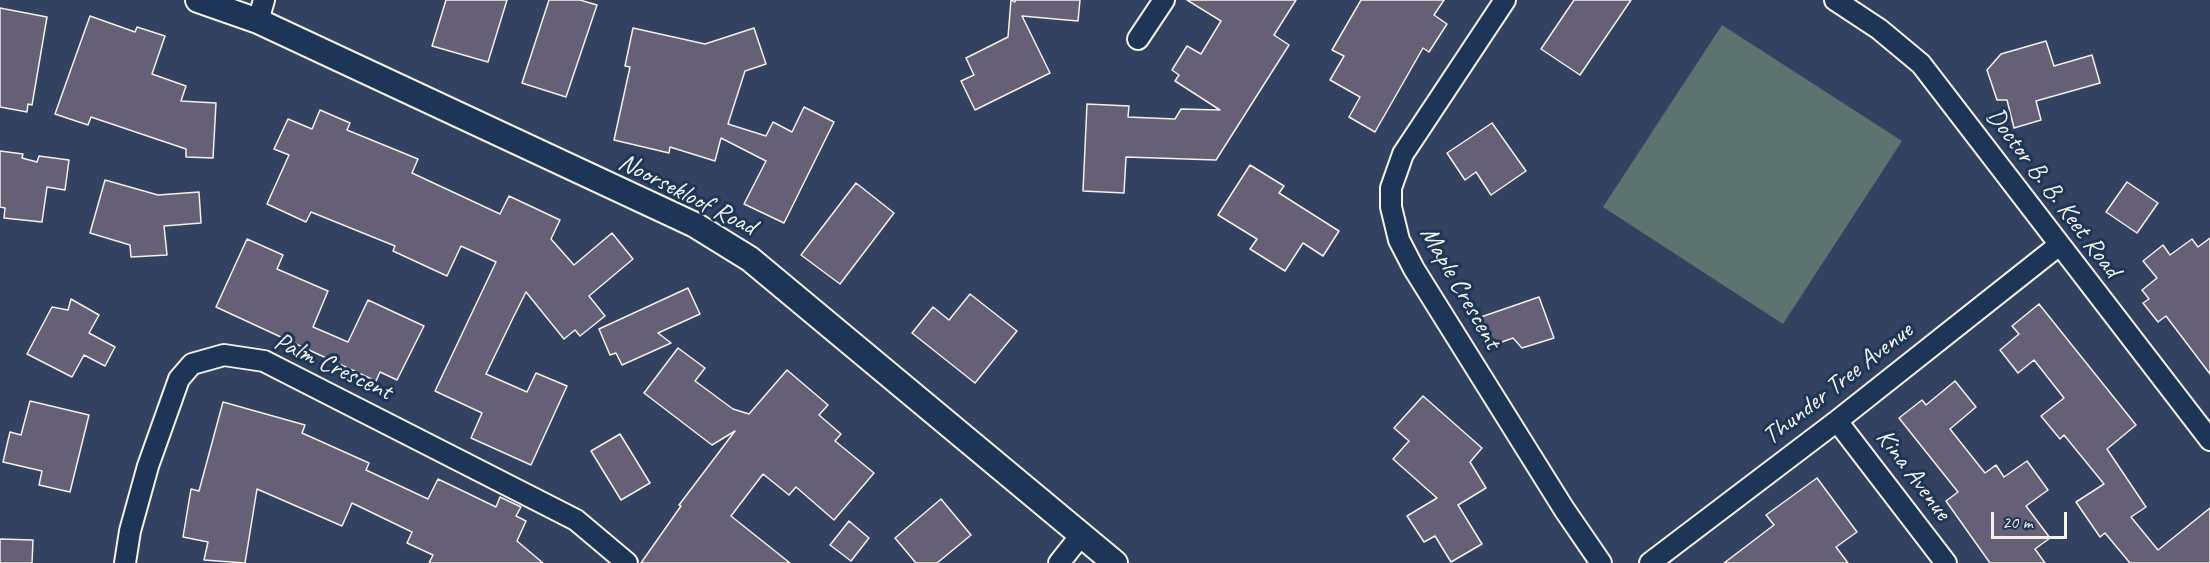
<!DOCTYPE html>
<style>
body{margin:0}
#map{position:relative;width:2210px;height:563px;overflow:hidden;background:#334260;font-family:Caveat,sans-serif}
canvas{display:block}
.scale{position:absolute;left:1991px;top:512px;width:76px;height:27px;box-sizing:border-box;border:3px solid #f4f1e8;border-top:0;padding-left:8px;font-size:18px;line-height:21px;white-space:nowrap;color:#f4f1e8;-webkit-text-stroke:4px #1d3557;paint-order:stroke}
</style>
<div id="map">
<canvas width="2210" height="563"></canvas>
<div class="scale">20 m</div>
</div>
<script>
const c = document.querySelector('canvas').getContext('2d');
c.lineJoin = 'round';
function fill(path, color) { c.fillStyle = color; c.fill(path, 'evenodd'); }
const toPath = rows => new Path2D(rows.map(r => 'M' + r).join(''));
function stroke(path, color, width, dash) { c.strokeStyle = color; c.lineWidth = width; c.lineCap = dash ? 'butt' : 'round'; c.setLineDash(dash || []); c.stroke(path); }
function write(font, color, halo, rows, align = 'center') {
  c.font = font + ' Caveat,sans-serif'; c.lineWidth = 6; c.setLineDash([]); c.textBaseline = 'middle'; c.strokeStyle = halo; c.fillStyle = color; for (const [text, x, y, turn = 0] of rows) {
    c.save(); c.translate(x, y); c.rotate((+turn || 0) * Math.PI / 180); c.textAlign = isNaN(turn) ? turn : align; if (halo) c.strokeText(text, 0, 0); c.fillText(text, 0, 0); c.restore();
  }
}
const green = toPath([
 [1722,25,1902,141,1783,324,1603,207]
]);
const building = toPath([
 [446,0,507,0,488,62,432,46,446,0],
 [549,0,580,0,597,5,566,97,522,83,549,0],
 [1011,0,1015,2,1015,0,1080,0,1078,21,1022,16,1050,73,975,110,961,81,974,75,966,58,1008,37,1011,0],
 [1187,0,1296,0,1274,35,1289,45,1216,160,1126,157,1124,193,1083,191,1087,104,1129,106,1128,117,1175,119,1181,109,1220,110,1175,81,1179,75,1172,70,1187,46,1201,54,1221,21,1187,0],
 [1361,0,1444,0,1434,15,1447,24,1429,52,1423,48,1375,132,1349,117,1360,97,1330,80,1344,56,1332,50,1361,0],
 [1574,0,1631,0,1580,75,1541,49,1574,0],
 [0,8,47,17,32,105,28,104,27,112,0,107,0,8],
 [90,16,135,32,137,27,165,36,152,74,186,86,181,101,216,103,213,158,186,157,186,149,91,117,88,125,55,114,90,16],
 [633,28,705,44,754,28,766,64,745,71,728,124,766,136,773,122,792,132,804,107,834,122,784,223,744,204,766,161,721,138,715,161,670,147,669,153,614,140,630,67,625,66,633,28],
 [2046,41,2054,66,2092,55,2100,83,2036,101,2041,120,2014,128,2007,100,1997,100,1987,70,2001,54,2046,41],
 [320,110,350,123,347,130,418,159,412,173,500,214,509,196,560,220,551,239,574,265,612,233,633,259,589,296,605,316,580,336,575,330,564,339,526,292,513,318,486,374,527,392,536,373,567,386,531,465,471,438,482,413,435,391,496,262,461,246,447,276,393,251,395,246,311,212,306,222,267,204,289,155,274,149,288,119,312,129,320,110],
 [1492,123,1526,171,1491,195,1476,172,1465,180,1447,153,1492,123],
 [0,151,23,154,22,158,37,162,39,156,69,160,65,190,47,187,42,222,4,218,5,208,0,207,0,151],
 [1250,165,1284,186,1279,193,1339,231,1323,256,1303,243,1285,271,1250,249,1257,239,1218,215,1250,165],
 [105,180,158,195,199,192,201,223,164,226,167,255,131,257,130,245,90,233,105,180],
 [2127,182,2158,203,2137,233,2106,212,2127,182],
 [856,183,894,213,840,284,801,255,856,183],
 [2210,238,2210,374,2166,316,2158,322,2143,303,2149,299,2142,290,2157,278,2143,261,2163,245,2170,255,2192,239,2198,247,2210,238],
 [247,239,283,255,277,269,328,291,313,327,348,342,368,300,424,326,397,380,380,372,376,381,216,307,247,239],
 [688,288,700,314,658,333,671,343,622,365,616,353,610,355,599,329,688,288],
 [970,294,1017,331,975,383,912,333,933,307,949,320,970,294],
 [1539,297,1554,338,1522,348,1513,338,1491,346,1481,317,1539,297],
 [71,299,99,315,89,333,115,347,105,366,84,355,72,377,27,354,52,307,68,310,71,299],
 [2039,304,2136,425,2107,449,2146,507,2131,517,2158,550,2210,508,2210,563,2130,563,2105,533,2100,537,2076,502,2104,484,2064,435,2060,439,2041,416,2064,398,2034,360,2018,373,2000,350,2019,334,2012,326,2039,304],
 [678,348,705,368,695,381,733,409,749,414,787,370,828,405,819,415,841,434,835,441,874,473,834,520,796,487,789,495,763,474,731,516,790,563,641,563,681,506,679,505,735,431,712,445,644,393,678,348],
 [1955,381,1976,407,1950,429,1985,473,1996,465,2004,477,2027,461,2048,490,2026,506,2050,538,2035,549,2045,563,1990,563,1946,501,1958,492,1899,418,1922,400,1926,405,1955,381],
 [1423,396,1482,448,1470,462,1486,488,1458,505,1482,544,1451,562,1435,536,1424,542,1407,516,1437,498,1393,459,1409,441,1394,428,1423,396],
 [30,401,89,415,70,492,39,485,42,471,3,462,10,432,21,435,30,401],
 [223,402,305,425,302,433,369,463,366,470,428,499,438,479,496,507,500,497,521,507,516,516,526,521,517,541,543,563,429,563,433,555,407,543,412,532,352,503,342,526,257,489,245,563,204,560,208,542,183,537,191,489,199,491,223,402],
 [620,434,650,483,621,500,591,451,620,434],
 [1817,478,1857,532,1836,547,1848,563,1724,563,1774,525,1766,515,1817,478],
 [941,499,971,535,937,563,916,563,895,538,941,499],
 [849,521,869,538,851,561,830,545,849,521],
 [0,539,33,540,32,563,0,563,0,539]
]);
const minor = toPath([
 [1505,0,1403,154,1391,188,1391,207,1399,240,1414,269,1564,509,1601,563],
 [1835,0,1879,29,1921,64,2210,440],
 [258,21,264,0],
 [1138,39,1164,0],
 [1837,421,1946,563],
 [125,563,130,531,148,466,179,379,192,364,224,355,264,361,576,520,627,563],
 [1059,563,1082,534],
 [1650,563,1837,421,2058,246]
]);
const tertiary = toPath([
 [198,0,258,21,695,225,750,259,1115,563]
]);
const streetNames = [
 ["Doctor B. B. Keet Road",2053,193,53],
 ["Noorsekloof Road",687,195,27],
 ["Maple Crescent",1460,288,60],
 ["Palm Crescent",333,367,25],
 ["Thunder Tree Avenue",1838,384,-38],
 ["Kina Avenue",1913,475,53]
];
fill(green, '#5c736f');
fill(building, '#656075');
stroke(building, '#f4f1e8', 1.5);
stroke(minor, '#f4f1e8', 24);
stroke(tertiary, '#f4f1e8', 28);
stroke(minor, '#1d3557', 20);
stroke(tertiary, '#1d3557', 24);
write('26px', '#f4f1e8', '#1d3557', streetNames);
</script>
